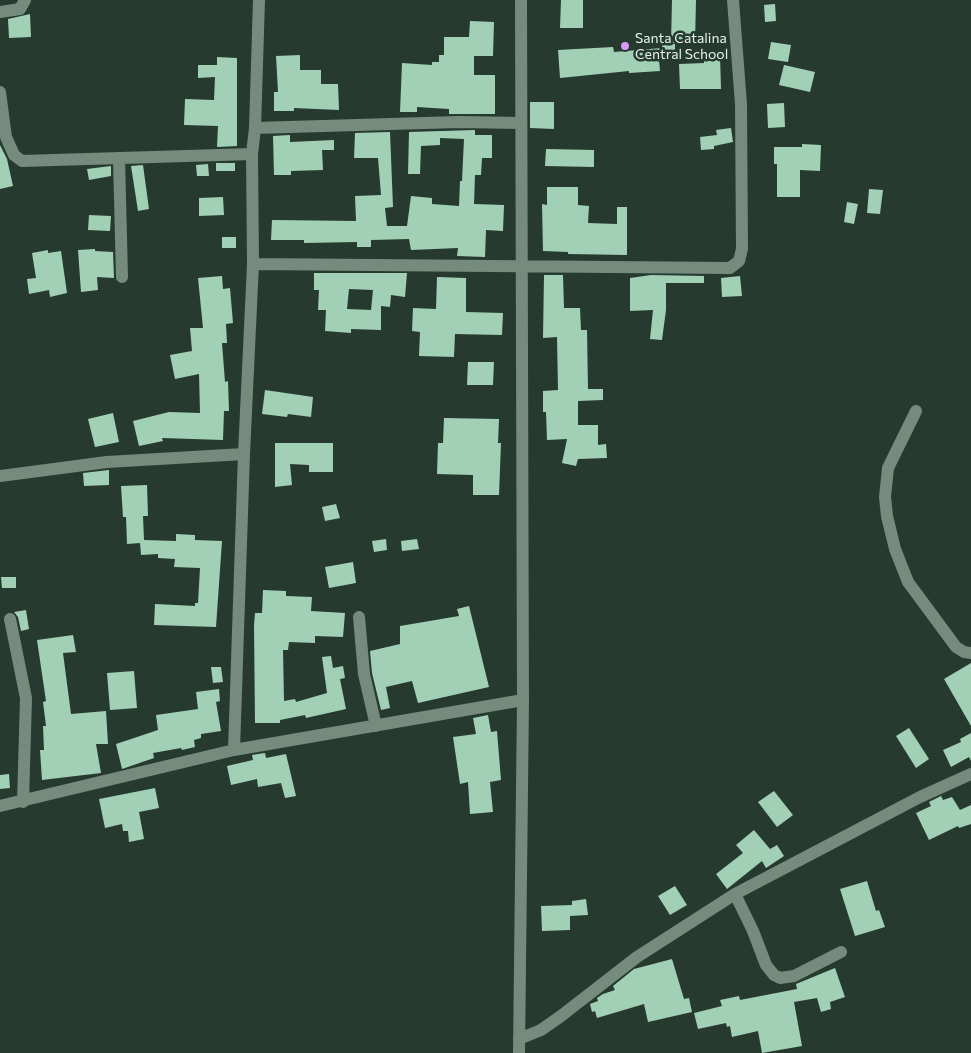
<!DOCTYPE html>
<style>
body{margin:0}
canvas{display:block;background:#263a2f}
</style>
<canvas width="971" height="1053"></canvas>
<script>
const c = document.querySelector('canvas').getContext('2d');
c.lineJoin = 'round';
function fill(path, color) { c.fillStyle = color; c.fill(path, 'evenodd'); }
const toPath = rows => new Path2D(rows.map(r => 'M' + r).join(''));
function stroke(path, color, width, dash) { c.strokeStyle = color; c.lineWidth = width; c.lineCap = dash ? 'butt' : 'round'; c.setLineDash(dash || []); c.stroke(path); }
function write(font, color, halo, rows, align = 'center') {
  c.font = font + ' Commissioner,sans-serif'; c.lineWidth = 5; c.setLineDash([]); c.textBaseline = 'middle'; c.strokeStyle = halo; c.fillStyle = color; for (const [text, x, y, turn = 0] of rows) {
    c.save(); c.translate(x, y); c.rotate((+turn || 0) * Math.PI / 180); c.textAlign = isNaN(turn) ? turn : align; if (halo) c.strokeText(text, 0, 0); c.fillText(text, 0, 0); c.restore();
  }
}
const building = toPath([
 [561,0,583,0,583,28,560,28],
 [672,0,696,0,695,43,671,43],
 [775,4,776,21,765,22,764,5],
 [30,14,31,37,9,38,8,19],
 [470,21,494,22,493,56,474,56,474,75,495,75,495,114,449,114,449,109,417,107,417,112,400,112,402,63,432,65,432,62,439,62,439,55,444,55,444,37,469,37],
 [771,42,791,45,788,62,768,59],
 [662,43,675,44,675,60,659,60,660,71,629,73,629,71,560,78,558,50,613,47,614,52,662,48],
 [300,55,300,70,321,70,321,84,338,84,339,110,294,108,294,111,274,111,274,92,278,92,276,56],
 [704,55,720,55,721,89,680,89,679,64,704,63],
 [217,57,237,58,237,146,217,147,218,126,184,125,185,99,214,100,215,77,198,78,198,65,217,65],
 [784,65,815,72,810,92,779,85],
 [530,102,554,102,554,129,530,128],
 [784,103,785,127,768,128,767,104],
 [731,128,733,142,714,146,714,149,701,150,700,137,717,135,716,130],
 [475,130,475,135,492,135,492,158,482,158,481,175,475,175,474,204,504,205,503,231,486,230,485,257,457,256,458,248,411,250,409,239,371,240,371,247,357,247,357,242,304,243,304,240,271,240,272,220,356,221,355,196,381,195,378,158,354,158,355,133,390,132,393,207,385,208,387,226,407,226,411,196,432,198,432,204,459,206,460,181,462,181,464,139,440,138,440,145,421,146,420,174,408,174,409,132],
 [290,135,290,142,334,140,334,150,322,150,323,170,291,171,291,175,274,175,273,136],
 [802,144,821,145,820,171,800,170,800,197,777,197,777,164,774,164,774,147,802,147],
 [0,145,7,159,13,186,0,189],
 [546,149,594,150,594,167,545,166],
 [216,163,235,163,235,171,216,171],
 [208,164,209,176,197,176,196,165],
 [143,165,149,209,138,211,131,166],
 [111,166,111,176,89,180,87,169],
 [547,187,578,187,578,205,589,206,588,223,617,224,617,207,627,207,627,255,568,254,568,252,543,251,542,204,547,205],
 [869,189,883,190,880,214,867,213],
 [223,197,224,215,199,216,199,198],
 [847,202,858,204,854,224,844,222],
 [89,215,111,216,110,231,88,230],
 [222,237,236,237,236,248,222,248],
 [95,249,95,251,113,252,114,278,97,277,98,290,81,292,78,250],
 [48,250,48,253,61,251,67,293,50,297,49,290,29,294,27,279,36,278,32,253],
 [314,273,407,273,405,297,391,295,390,307,381,306,381,330,351,329,351,333,325,331,326,310,318,310,319,290,314,290],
 [349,289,373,290,371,310,347,309],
 [544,275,563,275,564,308,580,308,581,330,587,330,588,389,603,389,603,400,578,401,578,425,598,425,598,445,606,444,607,458,578,459,576,466,562,463,567,439,547,440,546,412,543,412,543,391,558,390,557,337,543,338],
 [651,275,704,276,704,283,666,283,666,310,662,340,650,339,653,310,630,311,630,278],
 [222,276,223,289,230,288,233,323,226,324,227,343,222,343,225,382,228,381,229,411,224,411,223,440,162,438,163,441,139,446,133,421,169,412,200,413,199,374,175,379,170,355,192,351,190,328,203,328,198,278],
 [740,276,742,296,722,297,721,278],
 [437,277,466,278,466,312,503,313,502,335,455,334,454,357,419,356,420,332,412,331,413,308,436,309],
 [468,362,494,362,493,385,467,385],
 [265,390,313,397,311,417,288,414,287,417,262,414],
 [113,413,119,442,95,447,88,419],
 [444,418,499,419,498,443,501,443,499,495,473,495,473,475,437,474,438,443,443,443],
 [275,443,333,443,333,472,309,472,309,465,290,464,292,485,275,487],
 [109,470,109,485,84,486,83,473],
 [147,485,148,516,143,516,144,540,176,541,176,534,195,535,195,540,222,541,216,627,154,625,155,604,195,606,195,603,198,603,200,568,174,567,175,559,158,558,158,554,141,555,140,543,127,544,126,517,123,517,121,486],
 [336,504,340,518,325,521,322,507],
 [386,539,387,550,374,552,372,541],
 [417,539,419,549,402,551,401,541],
 [353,562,356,583,329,588,325,567],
 [1,577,16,577,16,588,2,588],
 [263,590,286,591,286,596,312,597,311,611,345,613,343,637,315,636,315,643,289,642,288,650,283,650,284,701,295,699,296,702,327,693,322,657,331,656,333,668,343,666,345,678,340,679,346,709,306,718,305,715,280,720,280,723,255,723,254,625,255,613,262,613],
 [469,606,489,687,418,703,412,681,386,687,390,708,381,710,372,673,370,651,400,644,400,626,459,616,457,609],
 [26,610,29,629,21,631,18,617,14,612],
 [73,635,76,652,63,653,71,714,106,711,108,744,96,744,101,773,42,780,40,750,44,750,43,726,46,726,43,702,46,701,37,640],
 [971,663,971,726,944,679],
 [211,667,221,667,223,682,213,683],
 [134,671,137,708,110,710,107,673],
 [219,689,220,701,216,702,221,731,201,734,201,738,194,740,195,747,182,750,181,748,153,753,154,758,122,769,116,744,158,730,156,715,198,709,196,692],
 [488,715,491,732,497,731,501,780,490,782,493,812,470,814,468,782,460,784,453,737,476,734,473,718],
 [909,728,929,759,916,768,896,736],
 [971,733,971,761,969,757,951,767,943,750,961,742,960,739],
 [265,753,266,758,286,754,296,796,285,798,281,783,258,787,257,779,231,785,227,766,253,760,252,755],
 [9,774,10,788,0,789,0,775],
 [155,788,159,808,139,812,144,839,129,842,128,831,123,831,122,824,105,828,99,799],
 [774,791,793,815,777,827,758,802],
 [941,796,943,800,952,797,960,810,971,805,971,824,959,828,958,826,929,840,916,813,931,806,929,802],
 [754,830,770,849,777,845,784,856,766,868,762,861,727,889,716,874,743,853,736,845],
 [867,881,876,911,879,910,885,927,855,936,840,889],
 [675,886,687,905,670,915,658,896],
 [586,899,588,915,570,916,570,930,542,931,541,906,572,905,572,901],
 [672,959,684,999,689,998,692,1012,648,1022,644,1004,597,1018,595,1011,592,1012,590,1004,598,1001,597,998,603,994,615,990,613,986,634,969],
 [835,968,845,997,830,1002,831,1009,821,1012,817,998,794,1002,802,1046,762,1053,758,1031,732,1037,730,1026,727,1027,726,1023,698,1029,694,1013,722,1006,720,1000,739,996,740,1000,797,989,796,984]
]);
const minor = toPath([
 [0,12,20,9,25,0],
 [0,92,6,137,14,155,22,161,252,154],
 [255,128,459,122,520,123],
 [119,158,122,277],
 [253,264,730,268,739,261,742,249,741,104,733,0],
 [916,411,888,468,885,497,887,516,895,549,908,582,956,647,964,652,971,653],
 [0,476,107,462,244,454],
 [359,617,364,674,376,726],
 [10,619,26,698,23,802],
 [234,750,244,454,253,264,252,154,255,128,259,0],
 [0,806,234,750,523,700],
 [735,894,753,931,766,965,774,975,780,978,794,976,841,952],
 [519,1039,541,1030,561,1016,637,957,735,894,920,797,971,774],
 [519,1053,523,700,521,0]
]);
const markers = [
 [625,46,5,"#d59cfb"]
];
const poiNames = [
 ["Santa Catalina",635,38],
 ["Central School",635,54]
];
fill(building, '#a1d0b7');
stroke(minor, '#748b7e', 12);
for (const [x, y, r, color] of markers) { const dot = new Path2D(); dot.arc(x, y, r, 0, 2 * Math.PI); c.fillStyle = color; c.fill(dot); stroke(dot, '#263a2f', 2); }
write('14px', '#e5f2eb', '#263a2f', poiNames, 'left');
</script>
